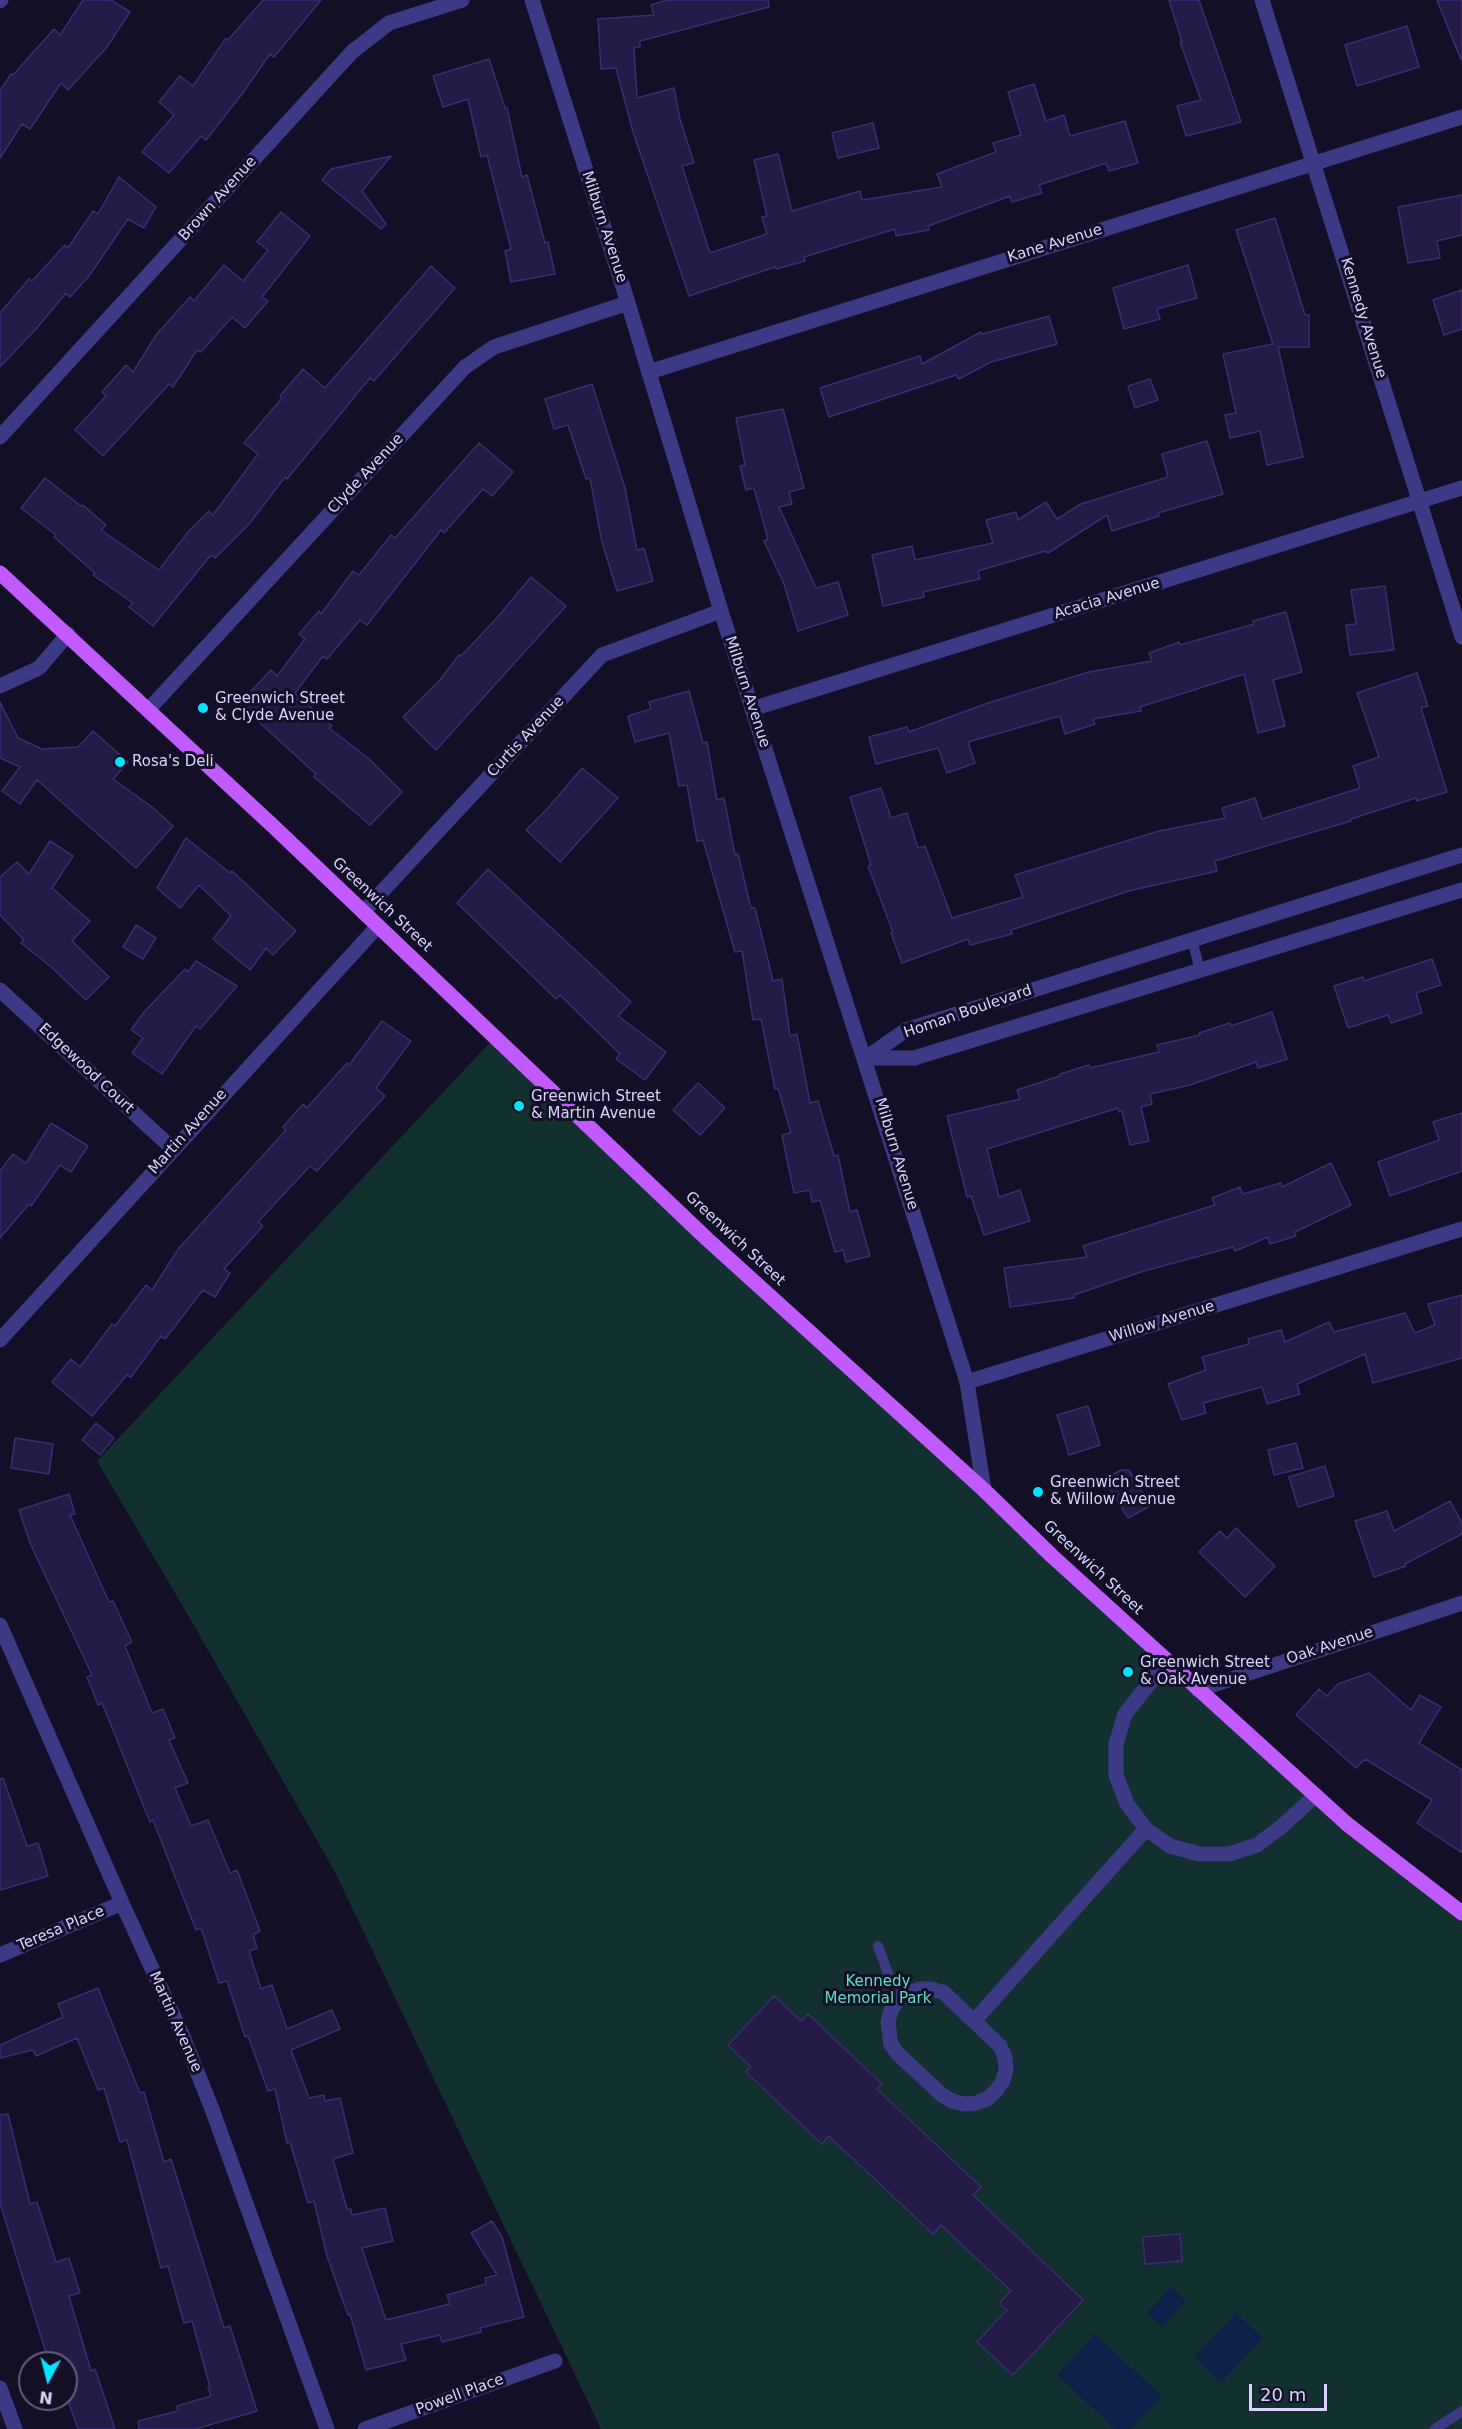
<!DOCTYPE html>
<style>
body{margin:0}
#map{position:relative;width:1462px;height:2429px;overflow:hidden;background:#130f26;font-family:"DejaVu Sans",sans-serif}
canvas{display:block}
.north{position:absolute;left:18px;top:2351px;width:60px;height:60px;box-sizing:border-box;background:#130f26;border:2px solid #625e7d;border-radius:50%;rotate:187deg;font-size:16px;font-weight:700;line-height:24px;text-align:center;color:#d9d4ff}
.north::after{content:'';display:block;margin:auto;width:21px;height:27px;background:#00e5ff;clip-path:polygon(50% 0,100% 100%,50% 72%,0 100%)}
.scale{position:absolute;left:1249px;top:2384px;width:78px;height:27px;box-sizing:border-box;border:3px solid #d9d4ff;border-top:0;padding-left:8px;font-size:18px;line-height:21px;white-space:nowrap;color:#d9d4ff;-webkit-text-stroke:4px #130f26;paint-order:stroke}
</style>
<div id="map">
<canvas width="1462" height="2429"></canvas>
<div class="north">N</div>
<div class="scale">20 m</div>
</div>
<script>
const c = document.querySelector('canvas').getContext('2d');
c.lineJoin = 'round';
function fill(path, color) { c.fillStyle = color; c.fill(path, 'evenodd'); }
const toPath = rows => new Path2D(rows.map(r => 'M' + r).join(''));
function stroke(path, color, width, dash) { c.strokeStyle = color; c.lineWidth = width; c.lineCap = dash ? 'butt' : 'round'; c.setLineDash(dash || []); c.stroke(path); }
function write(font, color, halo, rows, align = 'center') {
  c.font = font + ' "DejaVu Sans",sans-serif'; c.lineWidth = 6; c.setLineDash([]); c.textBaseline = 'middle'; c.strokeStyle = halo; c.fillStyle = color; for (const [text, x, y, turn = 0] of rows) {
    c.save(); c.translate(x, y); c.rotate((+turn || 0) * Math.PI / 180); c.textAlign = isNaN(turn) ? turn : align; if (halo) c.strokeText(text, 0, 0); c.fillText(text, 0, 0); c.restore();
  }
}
const green = toPath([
 [495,1037,1198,1690,1462,1913,1462,2429,601,2429,335,1872,188,1615,97,1461]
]);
const water = toPath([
 [1171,2287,1186,2301,1162,2327,1147,2313],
 [1236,2313,1263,2338,1221,2383,1194,2357],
 [1095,2334,1162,2396,1131,2429,1115,2429,1057,2375]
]);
const building = toPath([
 [83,0,111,0,130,12,107,47,68,90,61,83,30,129,22,124,0,158,0,91,11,74,13,75,54,29,60,35,83,0],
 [263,0,321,0,274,57,270,54,242,94,206,140,201,136,169,173,142,152,174,115,159,102,180,76,193,86,226,38,228,40,263,0],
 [667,0,768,0,769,7,640,41,640,47,634,48,637,98,674,88,680,119,694,163,682,166,710,253,767,234,762,217,767,216,754,160,778,154,792,211,860,191,862,200,942,187,937,174,996,152,993,143,1021,135,1008,92,1034,84,1046,121,1064,115,1070,136,1125,121,1138,163,1109,171,1106,163,1039,185,1042,193,1012,202,1010,196,928,226,929,230,896,236,895,229,804,257,805,261,776,269,775,267,689,296,633,132,616,68,601,69,598,19,654,15,651,5,667,0],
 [1169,0,1199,0,1241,122,1186,136,1177,106,1201,100,1180,42,1182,42,1169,0],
 [1437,0,1462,0,1462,60,1461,60,1437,0],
 [1407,26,1419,67,1357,86,1345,45,1407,26],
 [489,59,505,108,507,108,522,177,527,175,545,243,548,242,555,274,511,282,505,251,511,249,487,155,481,157,468,99,443,107,433,76,489,59],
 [873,123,879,148,838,158,832,133,873,123],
 [391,156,362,191,386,224,381,229,322,180,331,169,391,156],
 [119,177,156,207,144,228,128,219,89,276,70,297,66,293,36,329,0,367,0,313,29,279,32,281,65,245,68,248,93,211,98,214,119,177],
 [1462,195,1462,235,1437,241,1440,258,1408,263,1398,207,1462,195],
 [281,212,310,236,262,297,268,301,245,328,232,317,201,352,197,350,173,387,169,384,103,456,75,430,106,396,102,392,126,365,133,372,156,335,190,297,194,301,224,265,243,281,268,250,257,242,281,212],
 [1275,218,1305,315,1309,315,1309,347,1278,347,1303,457,1267,465,1260,431,1230,438,1225,415,1236,413,1223,354,1273,344,1236,230,1275,218],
 [1188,265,1197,298,1157,309,1160,319,1124,329,1113,288,1188,265],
 [431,266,455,288,374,381,370,378,287,479,285,477,250,523,215,558,211,555,153,626,129,607,133,603,93,575,95,573,54,537,56,535,21,508,45,478,81,506,83,505,106,525,101,530,159,570,188,532,209,511,213,515,258,454,244,443,282,398,280,396,303,369,325,388,431,266],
 [1462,290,1462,329,1444,335,1433,300,1462,290],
 [1049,316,1057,344,991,362,959,379,956,375,829,417,820,388,920,356,922,364,981,332,982,334,1049,316],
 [1150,379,1158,400,1135,408,1128,386,1150,379],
 [592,384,625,488,637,550,644,548,653,581,617,591,602,542,590,478,586,479,568,425,554,429,545,399,592,384],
 [783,409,804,488,789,492,792,504,779,507,816,588,838,582,848,615,798,631,784,584,764,541,768,539,754,488,746,490,740,466,745,465,736,418,783,409],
 [1207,441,1223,494,1158,513,1159,516,1112,531,1107,515,1048,553,1046,551,978,571,980,579,923,592,924,597,883,606,872,555,912,546,915,560,993,543,986,520,1016,512,1018,520,1046,502,1057,519,1081,504,1168,477,1162,454,1207,441],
 [479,443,513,472,492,496,483,489,444,533,441,530,367,625,360,620,327,659,323,656,295,693,332,726,329,728,368,758,402,792,370,825,314,777,316,774,239,704,271,670,277,676,305,639,299,634,319,611,321,614,353,571,359,575,391,535,395,538,479,443],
 [531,577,566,606,436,750,403,717,439,681,459,655,461,656,496,619,531,577],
 [1385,586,1394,650,1350,655,1346,625,1356,624,1351,590,1385,586],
 [1286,612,1302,672,1273,680,1285,726,1258,733,1244,674,1140,707,1141,711,1093,719,1095,724,1065,734,1060,716,968,742,975,763,947,773,938,748,876,764,869,737,907,727,909,732,988,703,1089,672,1152,661,1149,653,1179,642,1180,645,1254,624,1253,621,1286,612],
 [1417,673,1428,706,1421,708,1447,792,1417,801,1416,798,1351,819,1351,821,1215,861,1217,871,1129,891,1011,930,1012,934,970,945,968,939,902,963,891,933,893,932,868,866,871,865,850,797,881,788,891,818,907,813,918,848,925,846,952,918,1023,897,1015,875,1159,831,1225,818,1222,808,1255,798,1262,819,1360,788,1353,766,1379,757,1357,693,1417,673],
 [689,691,703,743,707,742,717,800,724,798,735,855,738,854,751,908,755,908,773,981,782,979,790,1036,797,1034,810,1103,818,1101,834,1156,838,1155,850,1212,857,1210,870,1256,846,1262,843,1250,835,1252,820,1200,812,1202,810,1190,794,1193,782,1135,791,1133,778,1088,775,1089,761,1019,753,1020,742,951,735,952,703,840,697,841,687,785,679,786,669,733,635,742,628,716,651,709,649,702,689,691],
 [0,702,18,738,42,749,78,747,93,731,128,762,113,779,152,807,173,826,136,868,37,780,20,804,2,791,20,767,0,758,0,702],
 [582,768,618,798,560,862,526,830,548,808,582,768],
 [186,838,230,873,232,871,296,931,273,955,266,948,250,970,213,939,231,916,199,885,180,908,157,888,186,838],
 [50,841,73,856,52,888,90,921,72,941,109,977,86,1000,50,966,21,943,24,940,0,915,0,877,17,862,29,874,50,841],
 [488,869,631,1002,618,1016,666,1052,645,1080,616,1059,620,1054,560,995,556,999,457,903,488,869],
 [136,925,156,938,143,959,123,947,136,925],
 [1432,959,1441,985,1416,993,1422,1013,1391,1023,1388,1015,1348,1028,1334,986,1363,977,1364,981,1432,959],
 [196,961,237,986,200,1029,196,1026,162,1074,132,1053,143,1038,131,1030,144,1012,185,969,188,972,196,961],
 [1272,1012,1287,1059,1258,1068,1256,1062,1190,1085,1150,1094,1152,1104,1141,1107,1149,1141,1130,1145,1122,1111,1119,1112,1118,1108,987,1149,999,1197,1020,1190,1030,1221,984,1235,971,1196,967,1197,947,1116,1020,1099,1017,1090,1060,1076,1060,1074,1089,1065,1090,1068,1159,1052,1157,1045,1200,1035,1199,1033,1230,1023,1231,1026,1272,1012],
 [382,1021,411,1041,376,1088,385,1096,317,1171,310,1166,258,1222,263,1226,224,1269,230,1273,215,1297,203,1290,165,1339,161,1336,131,1377,127,1375,92,1416,52,1382,71,1359,80,1367,112,1324,115,1326,146,1285,152,1290,179,1248,286,1130,283,1127,303,1104,307,1108,347,1063,349,1065,382,1021],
 [698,1083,725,1108,700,1135,673,1110,698,1083],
 [1462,1113,1462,1171,1390,1196,1378,1162,1439,1140,1433,1122,1462,1113],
 [51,1123,88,1146,71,1172,60,1165,31,1206,29,1204,0,1238,0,1171,13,1154,26,1163,51,1123],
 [1331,1163,1351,1205,1295,1232,1296,1236,1270,1244,1268,1237,1235,1251,1233,1247,1144,1271,1074,1295,1074,1298,1010,1307,1004,1268,1087,1257,1083,1246,1215,1205,1212,1198,1240,1187,1243,1194,1281,1183,1282,1187,1331,1163],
 [1462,1295,1462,1358,1373,1383,1365,1354,1297,1384,1300,1394,1267,1404,1262,1387,1203,1403,1206,1413,1182,1420,1168,1384,1206,1370,1202,1357,1249,1344,1248,1339,1281,1330,1285,1342,1329,1322,1334,1332,1405,1313,1415,1333,1435,1325,1428,1304,1462,1295],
 [1088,1406,1100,1445,1069,1455,1057,1415,1088,1406],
 [96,1423,114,1438,100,1455,82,1440,96,1423],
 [15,1438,53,1444,49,1474,11,1468,15,1438],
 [1296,1443,1303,1468,1274,1475,1268,1450,1296,1443],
 [1325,1466,1334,1496,1298,1507,1289,1477,1325,1466],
 [1121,1470,1129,1470,1150,1506,1128,1518,1104,1479,1121,1470],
 [69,1494,75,1514,70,1515,109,1602,113,1601,132,1642,125,1646,152,1713,163,1709,175,1738,169,1740,188,1783,175,1788,191,1826,208,1820,230,1873,237,1870,260,1931,253,1935,257,1948,249,1951,261,1989,272,1985,287,2029,332,2010,340,2029,291,2050,309,2098,324,2095,325,2101,340,2098,353,2153,333,2159,347,2209,351,2209,352,2215,385,2208,393,2241,362,2248,386,2320,450,2304,447,2295,486,2284,485,2278,497,2275,471,2233,492,2221,502,2237,524,2317,480,2328,481,2332,442,2342,440,2335,401,2344,406,2360,366,2370,350,2314,348,2315,327,2256,314,2201,308,2203,290,2142,287,2143,275,2089,268,2091,248,2036,245,2037,227,1981,219,1983,201,1928,196,1930,153,1820,150,1822,102,1703,98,1705,87,1677,92,1675,30,1543,19,1510,69,1494],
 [1450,1501,1462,1523,1462,1534,1405,1564,1406,1566,1374,1577,1355,1521,1387,1511,1394,1531,1450,1501],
 [1236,1528,1275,1566,1245,1597,1199,1552,1220,1531,1227,1538,1236,1528],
 [1369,1673,1411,1710,1420,1695,1441,1707,1419,1743,1462,1770,1462,1853,1417,1823,1432,1800,1365,1759,1356,1768,1296,1715,1319,1689,1327,1696,1338,1684,1369,1673],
 [3,1778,27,1846,38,1843,48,1876,0,1890,0,1779,3,1778],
 [98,1988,140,2093,144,2092,164,2162,171,2159,224,2328,230,2326,257,2411,196,2429,139,2429,138,2421,178,2411,177,2406,211,2396,208,2388,210,2387,192,2321,184,2323,168,2266,161,2268,127,2140,120,2142,104,2088,98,2090,77,2038,36,2056,33,2050,0,2058,0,2045,63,2017,58,2004,98,1988],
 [774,1996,801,2021,808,2014,882,2084,877,2089,981,2187,973,2195,1083,2300,1013,2375,977,2342,1007,2310,999,2304,1011,2291,941,2225,933,2234,829,2136,822,2144,746,2072,751,2067,728,2045,774,1996],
 [8,2114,30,2204,37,2202,56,2262,69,2258,80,2293,69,2296,91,2371,95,2369,115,2429,78,2429,66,2395,66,2363,49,2363,0,2203,0,2115,8,2114],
 [1180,2234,1182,2261,1145,2264,1143,2237,1180,2234]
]);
const service = toPath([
 [1192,940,1200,970],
 [878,1946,898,2000],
 [1435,2429,1462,2411]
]);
const minor = toPath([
 [1262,0,1462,637],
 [0,1,1,0],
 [649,372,1462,117],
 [0,437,352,52,389,23,462,0],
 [0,686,39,668,68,634],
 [752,709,1462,488],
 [148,710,465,367,494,347,628,303],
 [363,912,602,655,721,611],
 [0,990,173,1149],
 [866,1058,906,1030,1462,855],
 [866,1058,914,1058,1462,890],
 [0,1340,378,926],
 [967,1382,1462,1229],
 [0,1625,122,1903,182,2034,212,2109,327,2429],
 [1167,1661,1125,1714,1116,1744,1116,1775,1127,1804,1146,1829,1170,1846,1199,1854,1229,1854,1257,1845,1281,1827,1315,1796],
 [1198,1690,1462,1603],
 [0,1955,122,1903],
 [919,1989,931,1989,943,1992,1000,2046,1005,2057,1006,2069,1003,2081,996,2091,987,2099,976,2103,964,2104,952,2101,942,2095,898,2054,891,2045,888,2022,891,2010,898,2000,907,1993,919,1989],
 [975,2020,1146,1829],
 [0,2388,15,2429],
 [365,2429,555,2361]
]);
const tertiary = toPath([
 [532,0,628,303,721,611,967,1382,984,1490]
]);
const primary = toPath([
 [0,573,273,826,707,1239,984,1490,1052,1556,1347,1824,1462,1913]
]);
const markers = [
 [203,708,6,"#00e5ff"],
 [120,762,6,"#00e5ff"],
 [519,1106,6,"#00e5ff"],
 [1038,1492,6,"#00e5ff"],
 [1128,1672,6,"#00e5ff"]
];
const streetNames = [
 ["Brown Avenue",218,199,-48],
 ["Milburn Avenue",604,227,72],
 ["Kane Avenue",1055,244,-17],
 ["Kennedy Avenue",1363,318,73],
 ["Clyde Avenue",366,474,-47],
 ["Acacia Avenue",1107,599,-17],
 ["Milburn Avenue",747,692,72],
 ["Curtis Avenue",526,737,-47],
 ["Greenwich Street",382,905,43],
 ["Homan Boulevard",968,1012,-19],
 ["Edgewood Court",86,1069,43],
 ["Martin Avenue",188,1132,-48],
 ["Milburn Avenue",896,1154,73],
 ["Greenwich Street",735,1239,43],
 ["Willow Avenue",1162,1322,-17],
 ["Greenwich Street",1093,1568,43],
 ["Oak Avenue",1330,1646,-18],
 ["Teresa Place",61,1929,-23],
 ["Martin Avenue",175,2022,66],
 ["Powell Place",460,2395,-20]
];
const poiNames = [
 ["Greenwich Street",215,699],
 ["& Clyde Avenue",215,716],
 ["Rosa's Deli",132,762],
 ["Greenwich Street",531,1097],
 ["& Martin Avenue",531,1114],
 ["Greenwich Street",1050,1483],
 ["& Willow Avenue",1050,1500],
 ["Greenwich Street",1140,1663],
 ["& Oak Avenue",1140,1680]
];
const parkNames = [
 ["Kennedy",878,1982],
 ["Memorial Park",878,1999]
];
fill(green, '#12302f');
fill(water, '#0c2248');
fill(building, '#241b47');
stroke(building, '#3b2d73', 1.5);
stroke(service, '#3d3a85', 10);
stroke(minor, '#3d3a85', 15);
stroke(tertiary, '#3d3a85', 15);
stroke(primary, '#c25bff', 15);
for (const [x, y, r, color] of markers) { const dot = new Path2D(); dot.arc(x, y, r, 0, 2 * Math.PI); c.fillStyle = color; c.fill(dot); stroke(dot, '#130f26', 2); }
write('15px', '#d9d4ff', '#130f26', streetNames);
write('15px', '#d9d4ff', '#130f26', poiNames, 'left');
write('15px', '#5fe0c0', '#130f26', parkNames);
</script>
